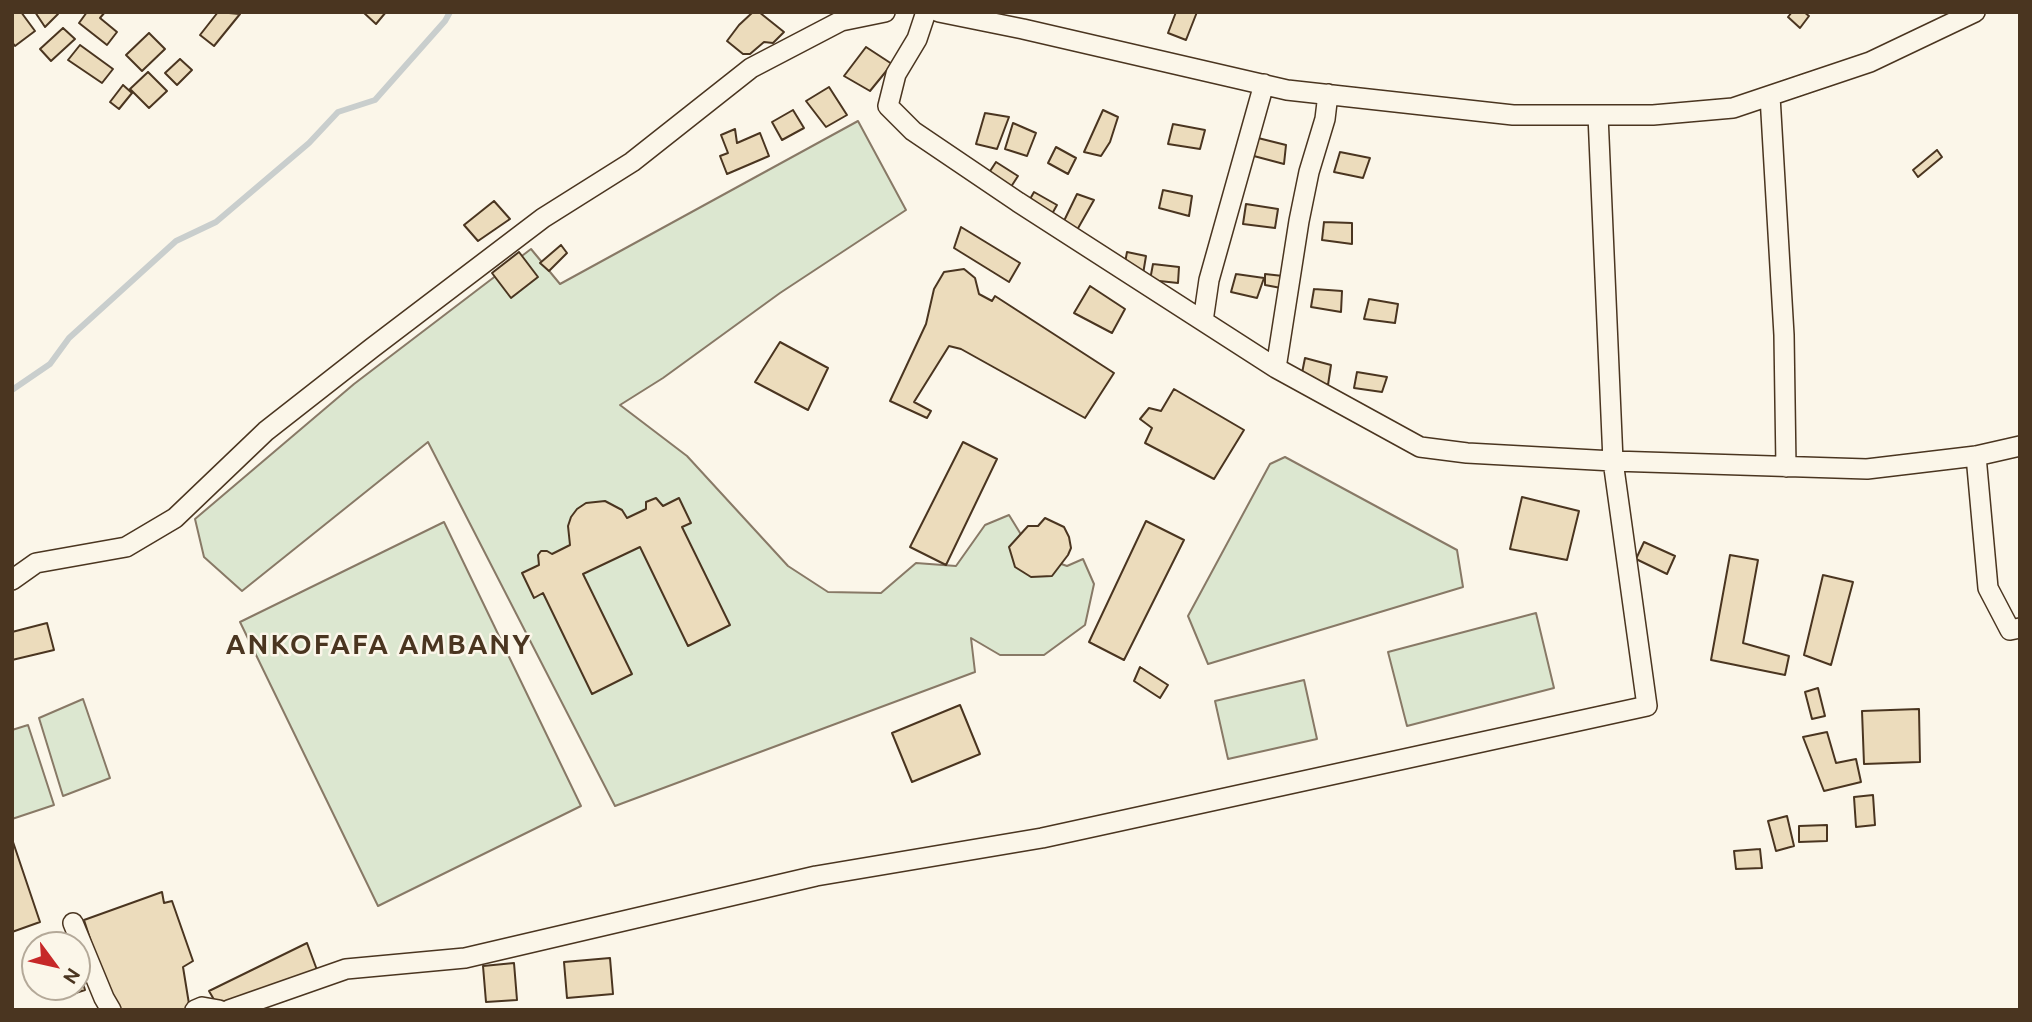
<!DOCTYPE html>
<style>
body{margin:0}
#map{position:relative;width:2032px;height:1022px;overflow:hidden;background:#fbf6e9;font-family:Ubuntu,sans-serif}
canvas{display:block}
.frame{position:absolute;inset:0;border:14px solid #4a3520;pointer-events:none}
.north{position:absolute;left:21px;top:931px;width:70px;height:70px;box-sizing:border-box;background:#fbf6e9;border:2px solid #b4a999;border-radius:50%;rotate:123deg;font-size:19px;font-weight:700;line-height:28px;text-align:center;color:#4a3520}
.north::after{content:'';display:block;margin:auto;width:24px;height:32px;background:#c62828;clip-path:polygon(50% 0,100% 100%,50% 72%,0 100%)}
</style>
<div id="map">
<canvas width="2032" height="1022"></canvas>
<div class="frame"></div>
<div class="north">N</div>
</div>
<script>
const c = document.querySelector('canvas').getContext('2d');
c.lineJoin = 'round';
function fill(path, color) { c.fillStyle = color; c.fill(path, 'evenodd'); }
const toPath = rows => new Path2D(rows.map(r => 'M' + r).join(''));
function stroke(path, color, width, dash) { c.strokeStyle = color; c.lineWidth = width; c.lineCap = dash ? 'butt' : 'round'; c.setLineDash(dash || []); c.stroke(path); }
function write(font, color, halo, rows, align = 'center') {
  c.font = font + ' Ubuntu,sans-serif'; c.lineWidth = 5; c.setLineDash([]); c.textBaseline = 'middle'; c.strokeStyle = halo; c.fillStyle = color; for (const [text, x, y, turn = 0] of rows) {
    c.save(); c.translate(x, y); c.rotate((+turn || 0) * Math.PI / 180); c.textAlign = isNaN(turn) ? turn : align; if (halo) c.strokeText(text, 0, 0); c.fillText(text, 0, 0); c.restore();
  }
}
const green = toPath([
 [858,121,906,210,780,293,663,378,620,405,687,456,788,566,828,592,881,593,916,563,956,566,985,525,1009,515,1033,554,1067,566,1083,559,1094,584,1085,625,1044,655,1000,655,971,638,975,672,615,806,428,442,242,591,204,557,195,519,354,384,531,249,560,284,858,121],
 [1285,457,1457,550,1463,587,1208,664,1188,616,1270,464,1285,457],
 [444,522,581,806,378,906,240,622,444,522],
 [1536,613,1554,688,1407,726,1388,652,1536,613],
 [1304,680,1317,739,1228,759,1215,701,1304,680],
 [83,699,110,778,63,796,39,718,83,699],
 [28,725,54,805,12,819,12,730,28,725]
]);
const stream = toPath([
 [12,390,50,364,69,338,176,241,216,222,309,143,338,112,375,100,445,21,450,12]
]);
const building = toPath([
 [12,12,21,12,35,31,15,46,12,42,12,12],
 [35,12,57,12,58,14,45,27,35,12],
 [87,12,105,12,100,18,117,32,107,45,79,23,87,12],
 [218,12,240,14,214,46,200,35,218,12],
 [363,12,386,12,376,24,363,12],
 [753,12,759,12,784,32,773,43,764,42,750,54,743,54,727,41,739,25,753,12],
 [1176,12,1197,12,1186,40,1168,33,1176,12],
 [1792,12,1804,12,1809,16,1800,28,1788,17,1792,12],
 [63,28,75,39,51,61,40,49,63,28],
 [149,33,165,49,142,71,126,55,149,33],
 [80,45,113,69,102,83,68,60,80,45],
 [866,47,892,64,870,91,844,76,866,47],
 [180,59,192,70,177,85,165,73,180,59],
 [148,72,167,91,149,108,130,89,148,72],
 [123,85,132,93,119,109,110,102,123,85],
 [829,87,847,115,826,127,806,101,829,87],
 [793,110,804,128,782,140,772,122,793,110],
 [1103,110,1118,117,1110,142,1101,156,1084,152,1103,110],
 [985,113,1009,117,997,149,976,144,985,113],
 [1013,123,1036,133,1027,156,1005,149,1013,123],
 [1173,124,1205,130,1200,149,1168,144,1173,124],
 [735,129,737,143,760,133,769,156,727,174,720,156,728,153,721,135,735,129],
 [1258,138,1286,145,1284,164,1250,155,1258,138],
 [1056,147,1076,158,1068,174,1048,163,1056,147],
 [1937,150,1942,157,1918,177,1913,170,1937,150],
 [1340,152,1370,158,1363,178,1334,172,1340,152],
 [996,162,1018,176,1007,193,983,182,996,162],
 [1163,190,1192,196,1189,216,1159,208,1163,190],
 [1034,192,1057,205,1048,221,1025,208,1034,192],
 [1077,194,1094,200,1077,230,1062,225,1077,194],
 [494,201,510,219,478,241,464,225,494,201],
 [1246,204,1278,209,1275,228,1243,224,1246,204],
 [1324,222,1352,223,1352,244,1322,240,1324,222],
 [961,227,1020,263,1009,282,954,248,961,227],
 [561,245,567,253,549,271,540,263,561,245],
 [519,252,538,277,511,298,492,273,519,252],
 [1127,252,1146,256,1143,274,1124,268,1127,252],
 [1153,264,1179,267,1178,283,1150,280,1153,264],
 [964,269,975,278,979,294,992,301,995,296,1114,373,1085,418,961,349,949,346,914,402,931,411,927,418,890,401,926,324,934,289,944,272,964,269],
 [1236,274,1264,278,1257,298,1231,292,1236,274],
 [1265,274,1283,276,1281,288,1265,285,1265,274],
 [1090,286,1125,309,1112,333,1074,313,1090,286],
 [1314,289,1342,291,1341,312,1311,307,1314,289],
 [1369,299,1398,304,1395,323,1364,319,1369,299],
 [780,342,828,368,808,410,755,382,780,342],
 [1305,358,1331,365,1328,385,1301,378,1305,358],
 [1357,372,1387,377,1382,392,1354,388,1357,372],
 [1174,389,1244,430,1214,479,1145,443,1152,428,1140,419,1149,408,1161,411,1174,389],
 [963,442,997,459,946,565,910,547,963,442],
 [1522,497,1579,511,1567,560,1510,549,1522,497],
 [656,498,663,506,679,498,691,523,682,527,730,625,688,646,640,547,583,574,632,674,592,694,543,593,534,598,522,573,539,565,538,555,541,551,547,551,552,554,570,545,568,526,571,517,577,509,586,503,605,501,622,510,627,518,646,509,646,502,656,498],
 [1045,518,1064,527,1069,537,1071,548,1068,555,1052,576,1031,577,1015,567,1009,547,1028,526,1038,526,1045,518],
 [1146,521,1184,540,1124,660,1089,642,1146,521],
 [1644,542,1675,556,1667,574,1636,559,1644,542],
 [1730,555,1758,560,1743,643,1789,656,1785,675,1711,660,1730,555],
 [1823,575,1853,582,1831,665,1804,655,1823,575],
 [47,623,54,650,12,660,12,632,47,623],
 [1140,667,1168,685,1160,698,1134,681,1140,667],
 [1818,688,1825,716,1812,719,1805,692,1818,688],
 [960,705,980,754,912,782,892,733,960,705],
 [1919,709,1920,762,1864,764,1862,711,1919,709],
 [1827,732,1836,763,1856,759,1861,782,1824,791,1803,737,1827,732],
 [1873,795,1875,825,1856,827,1854,797,1873,795],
 [1787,816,1794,846,1776,851,1768,821,1787,816],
 [1827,825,1827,841,1799,842,1799,826,1827,825],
 [12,839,40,922,12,932,12,839],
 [1760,849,1762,868,1736,869,1734,851,1760,849],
 [162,892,164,903,172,901,193,961,183,967,190,1010,113,1010,84,920,162,892],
 [307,943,317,970,220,1010,209,991,307,943],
 [610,958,613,994,567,998,564,962,610,958],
 [514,963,517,1000,486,1002,483,966,514,963],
 [77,964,85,990,63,997,60,987,77,987,77,964]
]);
const street = toPath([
 [926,12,917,39,896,74,888,106,913,131,1018,202,1276,368,1299,221,1309,172,1325,119,1328,94],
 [939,12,1023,29,1287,90,1513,115,1653,115,1733,108,1870,62,1975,12],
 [1770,96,1784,335,1786,467],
 [1203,321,1209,280,1264,84],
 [1276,368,1420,447,1467,453,1613,461,1598,115],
 [1976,456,1988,588,2010,630,2020,628],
 [12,580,36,563,126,547,175,518,266,431,372,348,543,218,632,162,751,68,841,21,885,12],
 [73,923,104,998,111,1010],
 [195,1010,202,1007,219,1010],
 [229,1010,346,969,465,958,816,876,1042,838,1647,706,1613,461,1867,469,1976,456,2020,446]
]);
const districtNames = [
 ["ANKOFAFA AMBANY",379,645]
];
fill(green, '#dce7d0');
stroke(green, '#887966', 2);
stroke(stream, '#c9cecd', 6);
fill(building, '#ecdcbc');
stroke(building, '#4a3520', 2);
stroke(street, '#4a3520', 22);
stroke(street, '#fbf6e9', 19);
c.letterSpacing = '2px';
write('bold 28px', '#4a3520', '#fbf6e9', districtNames);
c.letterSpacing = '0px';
</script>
